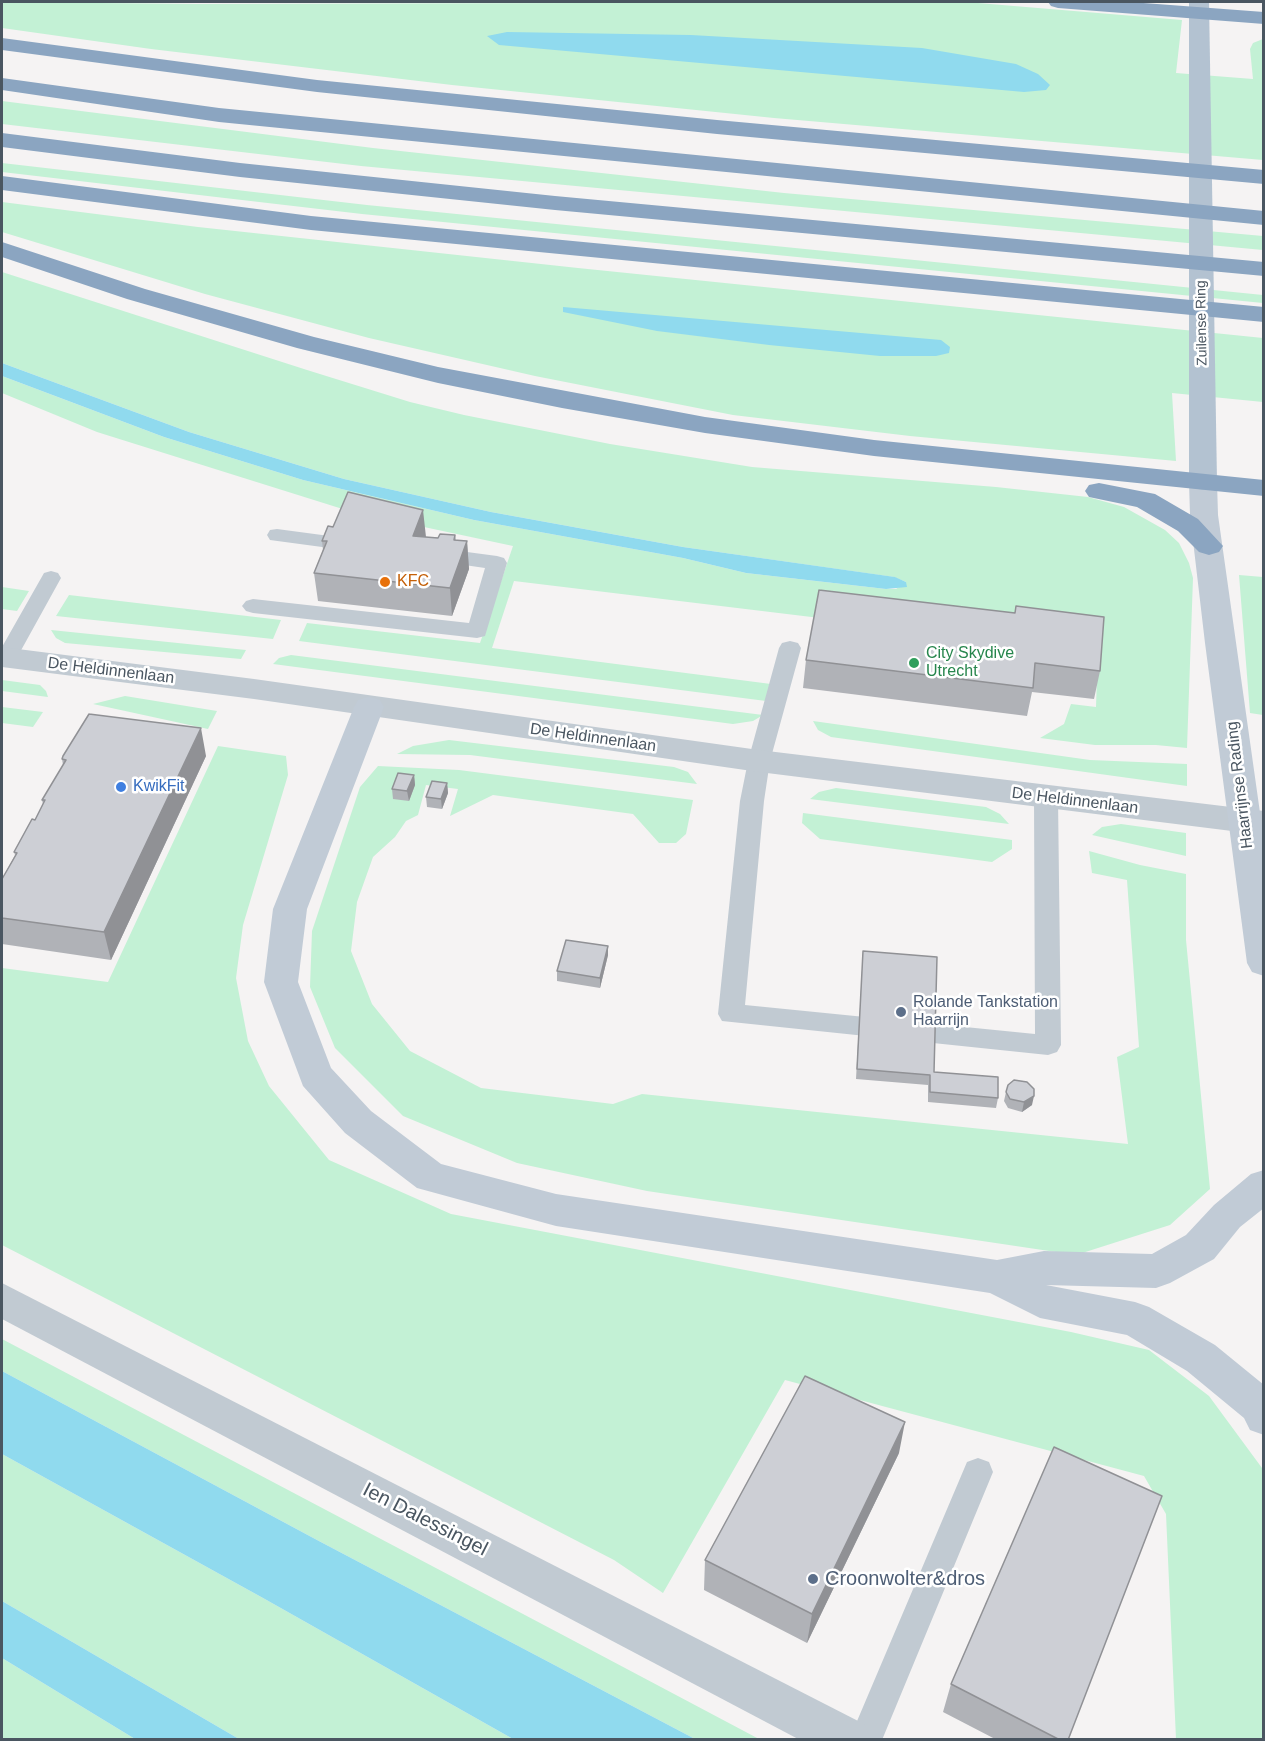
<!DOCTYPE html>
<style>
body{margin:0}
#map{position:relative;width:1265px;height:1741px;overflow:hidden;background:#f5f3f3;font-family:Helvetica,sans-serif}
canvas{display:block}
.frame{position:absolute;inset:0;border:3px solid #4a5661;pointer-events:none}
</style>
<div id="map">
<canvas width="1265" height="1741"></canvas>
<div class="frame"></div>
</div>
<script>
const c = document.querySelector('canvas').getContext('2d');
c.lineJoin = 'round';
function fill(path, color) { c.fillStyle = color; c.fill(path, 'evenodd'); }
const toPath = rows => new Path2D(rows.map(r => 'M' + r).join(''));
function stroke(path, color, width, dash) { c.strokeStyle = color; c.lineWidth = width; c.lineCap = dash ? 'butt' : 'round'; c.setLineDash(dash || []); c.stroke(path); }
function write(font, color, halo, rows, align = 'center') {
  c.font = font + ' Helvetica,sans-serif'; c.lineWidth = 5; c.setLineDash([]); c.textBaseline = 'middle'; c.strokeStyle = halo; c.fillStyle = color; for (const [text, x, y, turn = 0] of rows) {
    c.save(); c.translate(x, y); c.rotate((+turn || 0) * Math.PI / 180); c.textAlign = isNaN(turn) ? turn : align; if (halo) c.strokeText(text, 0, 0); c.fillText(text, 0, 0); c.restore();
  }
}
const green = toPath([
 [2,2,198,4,966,2,1182,20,1176,73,1253,79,1250,49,1253,43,1263,39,1263,160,774,118,452,85,151,49,2,28],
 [2,101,373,148,784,193,1263,236,1263,250,361,166,2,124],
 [2,163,367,205,1263,295,1263,303,362,214,2,172],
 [2,202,198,227,578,268,1263,338,1263,402,1172,393,1176,461,910,436,733,415,535,376,369,338,205,294,2,232],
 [2,272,307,370,410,402,464,415,610,444,752,467,996,487,1088,497,1124,507,1165,530,1179,543,1189,563,1193,578,1187,748,1156,745,1095,745,1040,738,1064,724,1071,704,1096,707,1098,646,1010,641,514,581,492,648,771,684,766,701,299,641,307,623,480,643,513,546,349,511,97,432,2,393,2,376,164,437,303,480,474,520,683,558,746,573,886,589,896,589,906,582,894,577,683,547,491,512,344,479,189,432,2,363],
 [1239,575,1263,577,1263,715,1250,713],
 [2,587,29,591,17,611,2,609],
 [69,595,281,620,273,639,56,616],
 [51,630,246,650,241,659,65,643,56,638],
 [291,655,763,715,753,721,733,724,273,664,279,658],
 [2,680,40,685,46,691,48,697,2,691],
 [125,696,217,711,208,729,93,704],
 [2,707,43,712,33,727,2,723],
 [813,721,1090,760,1187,764,1187,786,831,737,818,730],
 [449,740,674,767,688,772,697,784,470,755,397,754,413,746],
 [218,746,286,756,288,775,243,925,236,978,248,1041,269,1086,329,1160,451,1214,1071,1332,1149,1350,1209,1396,1262,1468,1263,1739,1176,1739,1166,1514,1144,1476,785,1380,663,1593,614,1560,2,1245,2,968,108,982],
 [378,766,459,770,693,800,686,834,676,843,659,843,633,814,493,795,450,816,458,789,426,785,418,815,406,821,395,837,373,857,357,902,351,951,372,1004,410,1051,481,1088,613,1104,642,1094,1128,1144,1117,1057,1139,1047,1127,880,1092,873,1089,851,1140,865,1186,874,1186,940,1210,1189,1170,1225,1076,1255,647,1191,517,1163,403,1116,335,1048,310,987,312,931,360,787],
 [836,788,986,807,1000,814,1009,824,810,799,819,792],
 [803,813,1012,840,1012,849,992,862,820,839,802,823],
 [1121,824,1186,833,1186,856,1092,835,1102,827],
 [2,1339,559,1633,759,1739,695,1739,317,1540,2,1371],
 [2,1454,263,1598,513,1739,239,1739,2,1601],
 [2,1658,135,1739,2,1739]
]);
const water = toPath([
 [507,32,691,35,922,48,1016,64,1038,74,1050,85,1046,90,1024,92,499,45,487,36],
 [563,307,941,340,950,347,949,353,936,356,880,356,769,345,657,331,563,312],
 [2,363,189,432,344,479,491,512,683,547,895,577,906,582,907,587,886,589,746,573,683,558,474,520,303,480,164,437,18,382,2,376],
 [2,1371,317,1540,695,1739,513,1739,263,1598,2,1454],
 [2,1601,239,1739,135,1739,2,1658]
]);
const service = toPath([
 [277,529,337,537,344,538,347,543,344,548,337,549,270,540,267,535,270,530,277,529],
 [437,548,497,556,504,558,507,563,485,636,477,638,253,613,246,611,242,606,246,601,253,599,469,623,485,568,430,560,427,555,430,550,437,548],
 [51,571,58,573,61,578,14,663,2,664,2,647,44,573,51,571],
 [790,641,798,643,801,648,770,761,764,801,745,1005,1035,1034,1034,798,1038,792,1046,790,1054,792,1058,798,1061,1045,1057,1052,1048,1055,722,1021,718,1014,740,801,748,761,779,648,782,643,790,641],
 [978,1458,989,1462,993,1472,882,1740,849,1740,967,1462,978,1458]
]);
const minor = toPath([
 [2,1283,864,1724,871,1740,800,1740,2,1319,2,1283]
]);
const tertiary = toPath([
 [2,647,254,679,759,750,1264,811,1264,835,759,772,254,699,2,667,2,647]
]);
const secondary = toPath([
 [1203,474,1213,476,1217,482,1218,515,1264,841,1264,976,1252,972,1247,963,1205,643,1190,515,1189,482,1193,476,1203,474],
 [369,697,380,700,384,707,307,909,298,982,331,1068,371,1111,441,1164,556,1194,997,1260,1044,1251,1152,1254,1186,1235,1214,1205,1251,1174,1264,1170,1264,1208,1240,1227,1214,1259,1170,1283,1156,1288,1046,1285,1135,1302,1149,1307,1215,1345,1264,1385,1264,1435,1250,1430,1244,1418,1187,1371,1127,1335,1040,1318,990,1293,556,1226,417,1188,345,1133,303,1086,264,982,273,909,354,707,358,700,369,697]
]);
const primary = toPath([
 [1189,2,1209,2,1217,482,1213,488,1203,490,1193,488,1189,482,1189,2]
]);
const motorway = toPath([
 [1048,2,1130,2,1264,12,1264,24,1058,8,1051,6,1048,2],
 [2,38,317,80,717,120,1264,170,1264,184,717,134,317,92,2,50,2,38],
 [2,78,219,108,1264,211,1264,225,219,122,2,90,2,78],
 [2,133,240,163,555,196,1264,262,1264,276,555,210,240,177,2,147,2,133],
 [2,176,311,216,1264,307,1264,322,311,230,2,190,2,176],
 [2,242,145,289,314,337,438,367,705,417,874,440,1264,480,1264,496,874,456,705,433,562,408,438,383,297,348,127,299,2,257,2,242],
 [1099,483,1155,494,1198,519,1223,546,1219,552,1209,555,1199,552,1178,531,1137,507,1089,497,1085,491,1089,485,1099,483]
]);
const wall = toPath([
 [455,535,456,540,467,541,469,569,452,616,318,601,314,573,323,550,322,541,426,537,438,538],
 [819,590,1100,671,1094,699,1032,692,1027,716,803,688,806,660],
 [206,756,111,960,2,944,2,879,15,855,14,852,35,820,43,804,42,800,63,765,62,759],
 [414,775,415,785,409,801,393,799,392,789],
 [447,783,448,793,442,809,427,807,426,797],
 [608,946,608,955,600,988,557,981,557,971],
 [863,951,934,1072,998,1098,996,1108,928,1102,928,1085,856,1079],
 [1006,1092,1032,1105,1022,1112,1008,1108,1004,1101],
 [899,1453,807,1643,704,1590,705,1560],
 [951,1684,1068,1740,997,1740,943,1712]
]);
const shadedWall = toPath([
 [423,510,426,537,413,536],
 [467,541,469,569,452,616,450,588],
 [201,728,206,756,111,960,104,932],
 [414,775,415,785,409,801,407,791],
 [447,783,448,793,442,809,441,799],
 [608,946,608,955,600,988,600,978],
 [1034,1096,1032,1105,1022,1112,1024,1102],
 [905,1422,899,1453,807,1643,812,1614]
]);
const building = toPath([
 [348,492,423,510,413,536,438,538,440,534,455,535,454,540,467,541,450,588,314,573,327,541,322,541,328,526,333,527,348,492],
 [819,590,1015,613,1016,606,1104,617,1100,671,1035,663,1033,688,806,660,819,590],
 [89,714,201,728,104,932,2,918,2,879,17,853,14,852,32,819,35,820,45,800,42,800,66,760,62,759,63,756,89,714],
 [398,773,414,775,407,791,392,789,398,773],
 [432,781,447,783,441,799,426,797,432,781],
 [566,940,608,946,600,978,557,971,566,940],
 [863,951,937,957,934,1072,998,1077,998,1098,930,1092,930,1075,857,1069,863,951],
 [1014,1080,1027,1082,1034,1089,1034,1096,1024,1102,1010,1099,1006,1092,1008,1085,1014,1080],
 [805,1376,905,1422,812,1614,705,1560,805,1376],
 [1054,1447,1162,1496,1068,1740,1060,1740,951,1684,1054,1447]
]);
const markers = [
 [385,582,6,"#e8710a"],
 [914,663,6,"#2e9e5b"],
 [121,787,6,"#3f7fe0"],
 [901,1012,6,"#5c6f8a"],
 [813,1579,6,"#5c6f8a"]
];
const farStreetnames = [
 ["Zuilense Ring",1202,323,-91]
];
const foodNames = [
 ["KFC",397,582]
];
const leisureNames = [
 ["City Skydive",926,654],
 ["Utrecht",926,672]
];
const streetNames = [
 ["De Heldinnenlaan",111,671,7],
 ["De Heldinnenlaan",593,738,8],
 ["Haarrijnse Rading",1240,785,-97],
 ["De Heldinnenlaan",1075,801,7]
];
const shopNames = [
 ["KwikFit",133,787]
];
const serviceNames = [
 ["Rolande Tankstation",913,1003],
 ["Haarrijn",913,1021]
];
const nearStreetnames = [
 ["Ien Dalessingel",425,1520,27]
];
const nearServicenames = [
 ["Croonwolter&dros",825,1579]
];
fill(green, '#c3f1d5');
fill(water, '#90daee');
fill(service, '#c1cad2');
fill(minor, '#c1cad2');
fill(tertiary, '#c1cad2');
fill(secondary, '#c1cbd6');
fill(primary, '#b3c2d1');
fill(motorway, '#8ba5c1');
fill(wall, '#b0b2b7');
fill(shadedWall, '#909195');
fill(building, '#cdcfd5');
stroke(building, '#909195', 1.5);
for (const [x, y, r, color] of markers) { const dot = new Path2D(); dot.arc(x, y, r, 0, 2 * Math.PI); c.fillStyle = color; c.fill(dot); stroke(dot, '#fff', 2); }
write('14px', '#4a5661', '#fff', farStreetnames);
write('16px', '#c56008', '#fff', foodNames, 'left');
write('16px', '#27864d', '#fff', leisureNames, 'left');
write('16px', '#4a5661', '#fff', streetNames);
write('16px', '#366cbe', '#fff', shopNames, 'left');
write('16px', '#4e5e75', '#fff', serviceNames, 'left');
write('20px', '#4a5661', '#fff', nearStreetnames);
write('20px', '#4e5e75', '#fff', nearServicenames, 'left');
</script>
